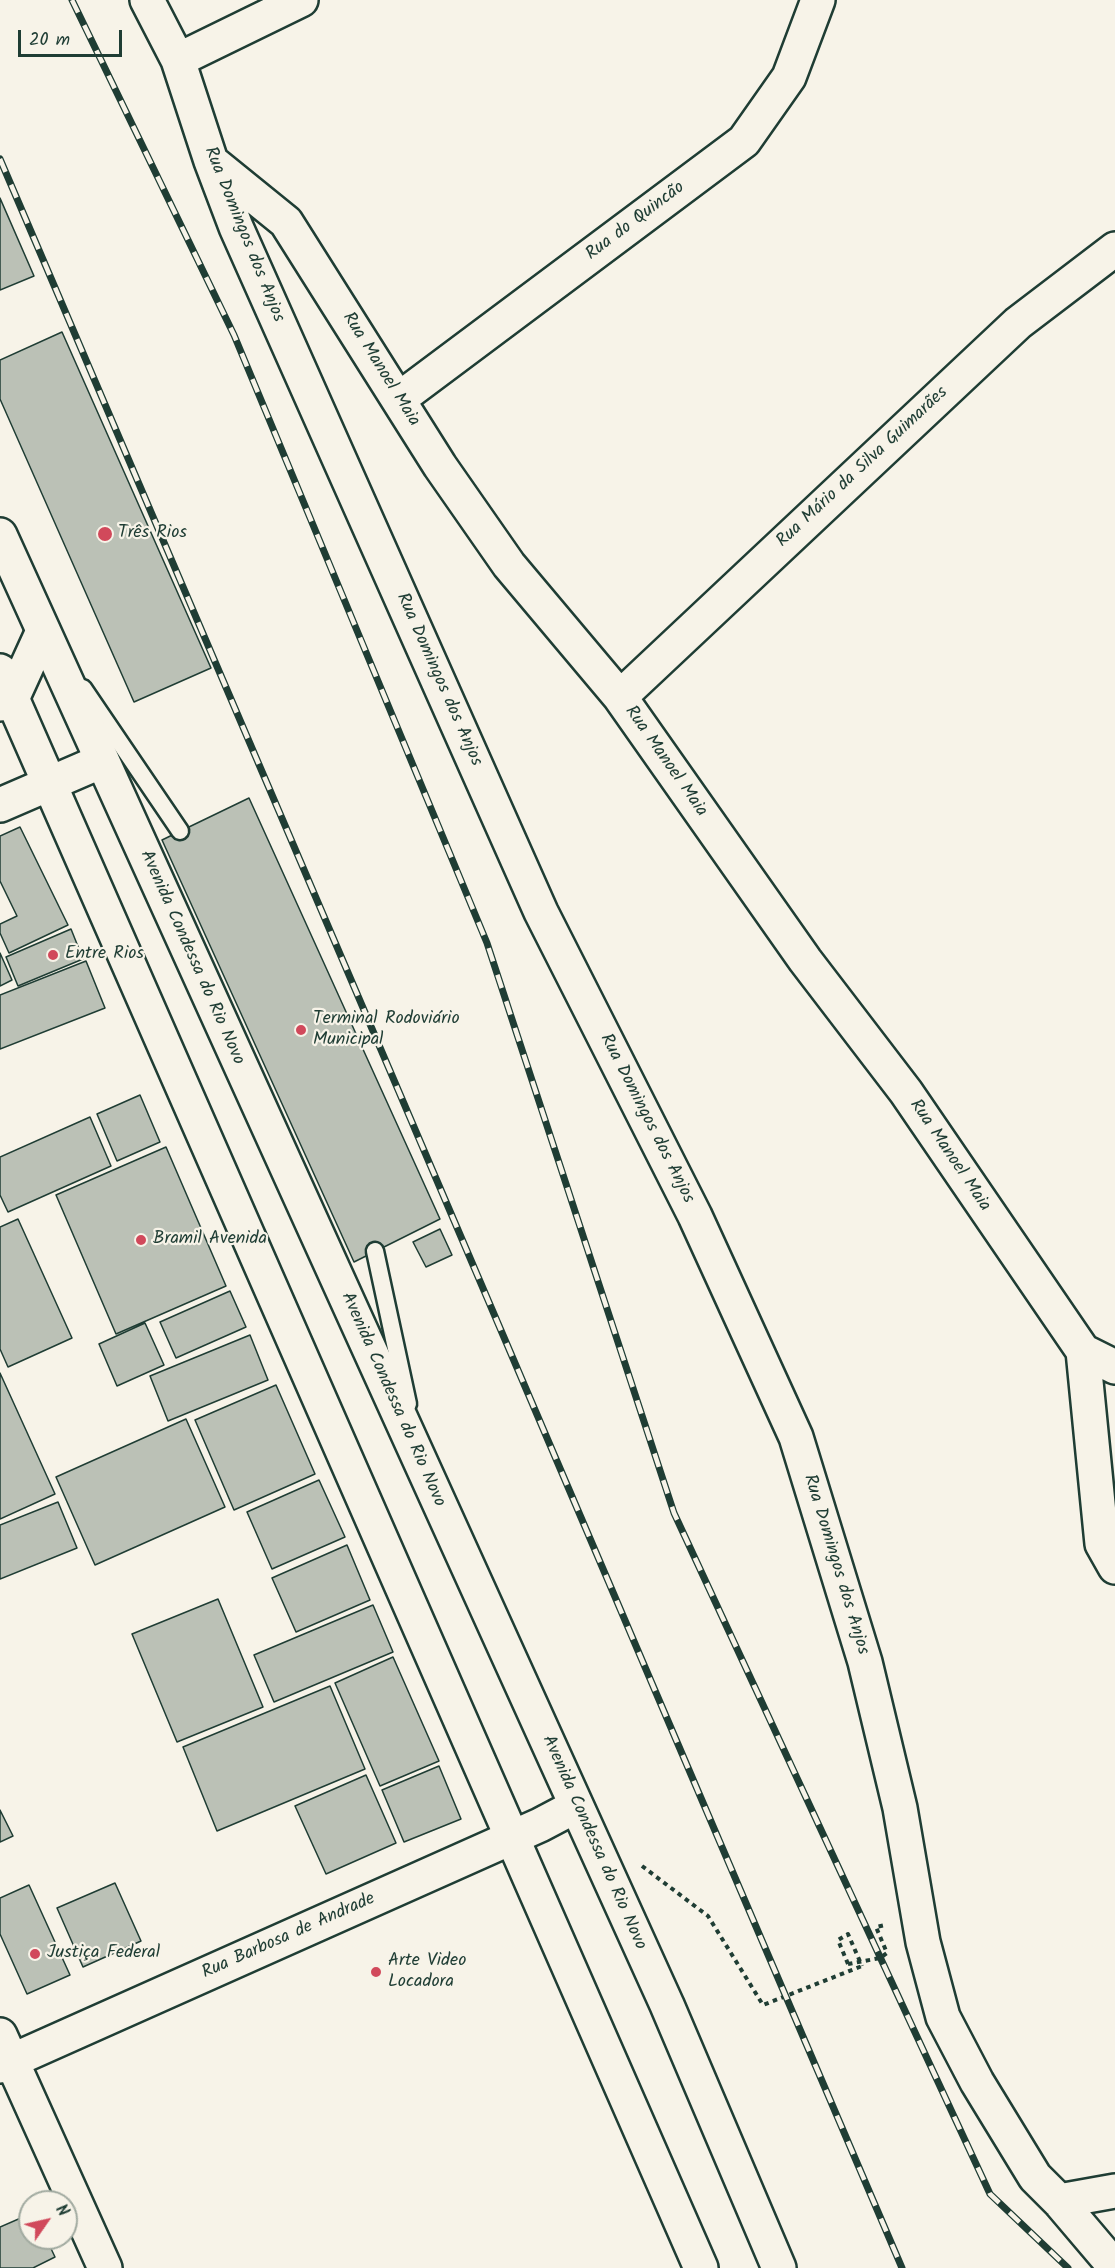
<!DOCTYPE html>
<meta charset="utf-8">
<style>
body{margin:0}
#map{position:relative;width:1115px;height:2268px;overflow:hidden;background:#f7f3e8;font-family:Kalam,sans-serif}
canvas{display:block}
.north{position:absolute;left:18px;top:2190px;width:60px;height:60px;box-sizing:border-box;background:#f7f3e8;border:2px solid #a1aaa0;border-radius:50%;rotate:56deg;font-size:16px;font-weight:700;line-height:24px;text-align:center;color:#1f3d34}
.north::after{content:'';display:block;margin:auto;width:21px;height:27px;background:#d1495b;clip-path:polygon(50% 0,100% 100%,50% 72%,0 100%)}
.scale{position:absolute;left:18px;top:30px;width:104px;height:27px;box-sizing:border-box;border:3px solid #1f3d34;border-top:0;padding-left:8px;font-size:18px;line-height:21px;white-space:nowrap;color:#1f3d34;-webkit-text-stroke:4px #f7f3e8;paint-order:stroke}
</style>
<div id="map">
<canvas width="1115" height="2268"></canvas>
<div class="north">N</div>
<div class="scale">20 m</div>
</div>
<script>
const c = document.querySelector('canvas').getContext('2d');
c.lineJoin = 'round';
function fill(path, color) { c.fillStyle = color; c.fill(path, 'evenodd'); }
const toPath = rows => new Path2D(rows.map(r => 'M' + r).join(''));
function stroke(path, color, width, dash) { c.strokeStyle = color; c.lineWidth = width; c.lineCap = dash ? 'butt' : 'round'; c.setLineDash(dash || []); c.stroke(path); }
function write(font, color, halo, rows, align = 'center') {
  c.font = font + ' Kalam,sans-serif'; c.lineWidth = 4.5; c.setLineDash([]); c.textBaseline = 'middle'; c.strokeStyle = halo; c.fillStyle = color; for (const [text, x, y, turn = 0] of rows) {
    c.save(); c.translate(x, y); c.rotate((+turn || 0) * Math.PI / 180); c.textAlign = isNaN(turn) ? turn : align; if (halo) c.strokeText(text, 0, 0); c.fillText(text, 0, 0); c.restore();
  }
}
const building = toPath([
 [0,198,34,276,0,290,0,198],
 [62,332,211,668,134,702,0,399,0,360,62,332],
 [249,798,440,1219,354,1262,162,840,249,798],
 [20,827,68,925,9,953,0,933,0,924,17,916,0,881,0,836,20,827],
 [71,929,83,959,18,986,6,957,71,929],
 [0,953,12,980,0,986,0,953],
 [86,961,105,1008,0,1049,0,995,86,961],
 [140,1095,160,1142,117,1161,97,1114,140,1095],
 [90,1117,111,1166,8,1212,0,1195,0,1157,90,1117],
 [166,1147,226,1286,116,1334,56,1195,166,1147],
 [18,1219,72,1338,8,1367,0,1349,0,1227,18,1219],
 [440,1229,452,1255,426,1267,413,1242,440,1229],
 [230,1291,246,1327,176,1358,160,1322,230,1291],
 [145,1323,164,1365,117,1386,99,1344,145,1323],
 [250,1335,268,1380,168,1421,150,1376,250,1335],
 [0,1373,55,1494,0,1519,0,1373],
 [276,1385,315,1474,234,1510,195,1420,276,1385],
 [186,1419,225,1507,95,1565,56,1477,186,1419],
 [319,1480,345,1537,272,1569,247,1512,319,1480],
 [58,1502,77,1548,0,1579,0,1525,58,1502],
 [347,1545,370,1600,296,1632,272,1578,347,1545],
 [218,1599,263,1707,177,1742,132,1634,218,1599],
 [373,1605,393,1652,274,1702,254,1655,373,1605],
 [393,1657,439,1761,380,1786,335,1683,393,1657],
 [330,1686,365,1769,217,1831,183,1747,330,1686],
 [439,1766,461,1819,404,1842,382,1790,439,1766],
 [366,1775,396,1843,326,1874,295,1806,366,1775],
 [0,1810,13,1836,0,1842,0,1810],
 [115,1883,141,1941,83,1967,57,1908,115,1883],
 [29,1885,70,1975,27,1994,0,1934,0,1898,29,1885],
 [30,2214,30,2238,46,2238,55,2257,33,2268,0,2268,0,2227,30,2214]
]);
const path = toPath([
 [642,1866,708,1916,763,2005,862,1966],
 [848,1964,880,1958,887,1953,876,1927,885,1925,886,1927]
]);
const lane = toPath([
 [83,688,180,831],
 [375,1251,408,1404]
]);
const street = toPath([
 [147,0,178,60,211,161,236,227,541,912,695,1216,796,1437,865,1662,900,1808,923,1942,943,2017,977,2082,1035,2177,1059,2201,1115,2267],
 [178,60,301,0],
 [212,162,286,222,440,466,509,565,620,697,805,960,906,1092,1083,1351,1115,1367],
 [399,399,744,141,789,77,818,0],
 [620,697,1018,323,1115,249],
 [0,704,12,699,43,631],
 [0,805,102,761],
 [1083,1351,1102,1544,1115,1567],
 [0,2035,105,2268],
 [0,2066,540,1825,576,1806],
 [1059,2201,1115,2191]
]);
const secondary = toPath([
 [0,535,667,2005,779,2268],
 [0,671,701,2268]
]);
const rail = toPath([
 [72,0,234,335,487,943,674,1513,990,2194,1068,2268],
 [0,159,902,2268]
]);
const pathBridge = toPath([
 [848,1964,838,1940,848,1934,862,1966]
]);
const markers = [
 [105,534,8,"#d1495b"],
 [53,955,6,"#d1495b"],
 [301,1030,6,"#d1495b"],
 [141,1240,6,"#d1495b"],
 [35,1954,6,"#d1495b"],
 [376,1972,6,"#d1495b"]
];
const streetNames = [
 ["Rua do Quincão",636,222,-37],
 ["Rua Domingos dos Anjos",243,235,68],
 ["Rua Manoel Maia",380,370,58],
 ["Rua Mário da Silva Guimarães",863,468,-43],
 ["Rua Domingos dos Anjos",438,680,66],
 ["Rua Manoel Maia",665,762,55],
 ["Avenida Condessa do Rio Novo",191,958,66],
 ["Rua Domingos dos Anjos",646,1119,63],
 ["Rua Manoel Maia",949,1156,56],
 ["Avenida Condessa do Rio Novo",392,1400,66],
 ["Rua Domingos dos Anjos",835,1565,73],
 ["Avenida Condessa do Rio Novo",593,1843,66],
 ["Rua Barbosa de Andrade",289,1937,-24]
];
const poiNames = [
 ["Três Rios",118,534],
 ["Entre Rios",65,955],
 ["Terminal Rodoviário",313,1020],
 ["Municipal",313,1041],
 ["Bramil Avenida",153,1240],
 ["Justiça Federal",47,1954],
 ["Arte Video",388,1962],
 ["Locadora",388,1983]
];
fill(building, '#bbc1b6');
stroke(building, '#1f3d34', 1.5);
stroke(lane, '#1f3d34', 21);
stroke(street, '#1f3d34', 38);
stroke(secondary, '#1f3d34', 38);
stroke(path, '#1f3d34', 4, [4.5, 4.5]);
stroke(lane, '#f7f3e8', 16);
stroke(street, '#f7f3e8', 33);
stroke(secondary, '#f7f3e8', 33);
stroke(rail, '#1f3d34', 7);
stroke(rail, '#f7f3e8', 4.5, [14]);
stroke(pathBridge, '#1f3d34', 4, [4.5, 4.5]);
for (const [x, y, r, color] of markers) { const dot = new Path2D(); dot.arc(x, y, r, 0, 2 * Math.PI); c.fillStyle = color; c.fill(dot); stroke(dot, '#f7f3e8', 2); }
write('18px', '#1f3d34', '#f7f3e8', streetNames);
write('18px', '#1f3d34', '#f7f3e8', poiNames, 'left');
</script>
